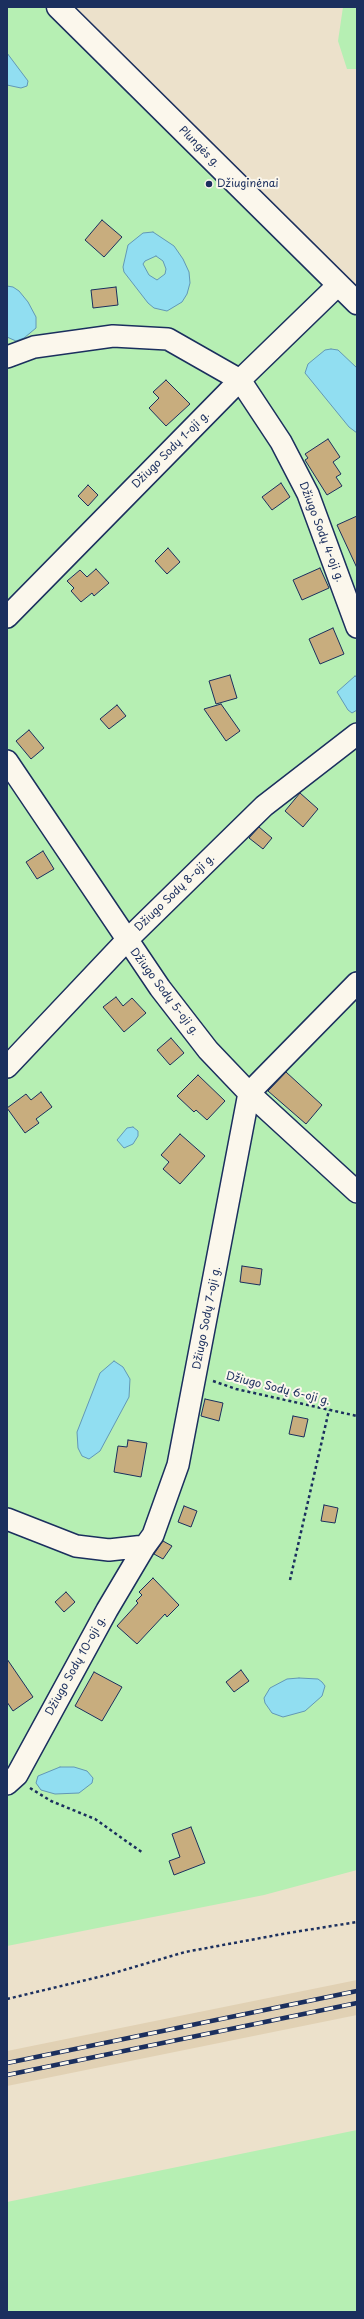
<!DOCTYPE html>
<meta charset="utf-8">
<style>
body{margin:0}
#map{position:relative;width:364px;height:2319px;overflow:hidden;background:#ece1cb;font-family:"Playpen Sans",sans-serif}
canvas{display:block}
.frame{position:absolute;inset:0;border:8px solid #1b2f5e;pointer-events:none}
</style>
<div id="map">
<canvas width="364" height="2319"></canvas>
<div class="frame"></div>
</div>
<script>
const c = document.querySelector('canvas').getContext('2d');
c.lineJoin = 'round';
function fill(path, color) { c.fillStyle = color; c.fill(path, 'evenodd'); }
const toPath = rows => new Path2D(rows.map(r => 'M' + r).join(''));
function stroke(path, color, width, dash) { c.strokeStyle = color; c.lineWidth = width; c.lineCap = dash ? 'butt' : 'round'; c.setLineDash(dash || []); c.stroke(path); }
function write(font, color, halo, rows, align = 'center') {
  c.font = font + ' "Playpen Sans",sans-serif'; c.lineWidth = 4; c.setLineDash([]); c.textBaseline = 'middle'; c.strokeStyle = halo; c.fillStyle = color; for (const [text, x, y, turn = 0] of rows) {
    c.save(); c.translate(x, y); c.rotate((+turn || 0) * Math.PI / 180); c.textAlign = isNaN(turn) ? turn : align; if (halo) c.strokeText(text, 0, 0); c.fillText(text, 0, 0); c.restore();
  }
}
const built = toPath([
 [357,1980,357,2015,7,2086,7,2051]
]);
const green = toPath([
 [7,7,58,7,357,303,357,1870,264,1895,7,1946],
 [343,7,357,7,357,69,347,69,338,41],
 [357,2130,357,2312,7,2312,7,2202]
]);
const water = toPath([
 [7,53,28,81,27,86,21,88,7,85,7,53],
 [153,232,174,246,183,259,189,272,190,283,187,294,182,302,167,311,154,308,148,303,124,272,123,267,128,245,143,233,153,232],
 [156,256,163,261,166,269,165,274,157,280,149,275,143,264,145,261,156,256],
 [7,286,13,287,19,291,28,302,36,317,36,328,24,338,16,341,7,337,7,286],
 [331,349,338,350,357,368,357,433,349,427,305,373,308,364,325,350,331,349],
 [355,676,357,677,357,710,352,713,348,710,337,692,355,676],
 [133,1127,138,1131,138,1136,133,1144,124,1148,117,1140,127,1128,133,1127],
 [114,1361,123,1367,130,1379,129,1397,100,1451,89,1459,82,1456,78,1448,77,1432,100,1373,114,1361],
 [299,1678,318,1679,322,1682,325,1686,322,1696,305,1711,283,1717,272,1713,265,1703,264,1698,270,1688,287,1679,299,1678],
 [60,1767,74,1767,87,1771,93,1778,92,1783,79,1793,55,1794,41,1790,36,1783,38,1776,60,1767]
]);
const building = toPath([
 [102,220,122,237,104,257,85,240,102,220],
 [116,287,118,305,93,308,91,290,116,287],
 [166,380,190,404,166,426,149,408,159,398,153,392,166,380],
 [328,439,340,457,333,462,341,474,336,477,342,486,327,495,305,460,308,458,305,454,328,439],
 [281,483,290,497,272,510,262,497,281,483],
 [88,485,98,495,88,506,78,496,88,485],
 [357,516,357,568,337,525,357,516],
 [168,548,180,562,167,574,155,561,168,548],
 [320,568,329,588,302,600,293,580,320,568],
 [96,569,109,583,94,596,92,593,81,602,71,591,74,588,67,581,80,570,87,577,96,569],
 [333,628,344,654,320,664,309,639,333,628],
 [230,675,237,698,216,704,209,681,230,675],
 [221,704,240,731,226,741,204,709,221,704],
 [117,705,126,716,109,729,100,719,117,705],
 [29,730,44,748,31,759,16,741,29,730],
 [300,793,318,809,303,827,285,811,300,793],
 [259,827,272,838,263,849,249,838,259,827],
 [43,851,54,869,37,879,26,862,43,851],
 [116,997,123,1006,132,998,146,1013,124,1032,103,1007,116,997],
 [171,1038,184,1053,170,1065,157,1050,171,1038],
 [286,1072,322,1105,306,1124,268,1091,286,1072],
 [198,1075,225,1101,207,1120,196,1110,194,1112,177,1096,198,1075],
 [41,1092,52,1107,36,1119,39,1123,25,1133,7,1108,26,1094,31,1100,41,1092],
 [180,1134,205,1156,180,1184,163,1169,169,1162,161,1155,180,1134],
 [242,1266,262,1269,260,1285,240,1282,242,1266],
 [205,1399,223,1403,219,1421,201,1416,205,1399],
 [293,1416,308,1419,304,1437,289,1434,293,1416],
 [128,1440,147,1443,141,1477,114,1472,118,1446,127,1447,128,1440],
 [324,1505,338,1508,335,1523,321,1521,324,1505],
 [184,1506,197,1511,191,1527,178,1522,184,1506],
 [163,1541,172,1546,163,1559,154,1554,163,1541],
 [153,1578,179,1605,167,1617,165,1614,137,1644,117,1626,138,1603,136,1601,142,1595,139,1592,153,1578],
 [66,1592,75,1602,64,1612,55,1602,66,1592],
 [7,1659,33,1697,13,1711,7,1702,7,1659],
 [241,1670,249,1681,234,1692,226,1682,241,1670],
 [94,1672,122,1687,102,1721,75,1706,94,1672],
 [191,1827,205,1863,174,1875,169,1861,180,1857,172,1834,191,1827]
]);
const path = toPath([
 [213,1381,236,1389,357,1416],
 [290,1580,329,1410],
 [30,1788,51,1801,95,1819,143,1853],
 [7,1999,107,1975,185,1952,288,1933,357,1922]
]);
const street = toPath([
 [7,357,34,347,113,336,168,339,240,380,281,442,308,494,357,627],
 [7,617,240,380,338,285],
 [7,761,160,988,208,1050,249,1093,357,1192],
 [7,1067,127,940,264,806,357,734],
 [7,1519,76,1546,109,1550,145,1546,153,1535,178,1465,249,1093,357,983],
 [7,1784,17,1775,107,1610,145,1546]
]);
const secondary = toPath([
 [58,7,357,303]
]);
const rail = toPath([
 [7,2063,357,1991],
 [7,2075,357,2003]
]);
const markers = [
 [209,184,4,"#1b2f5e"]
];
const streetNames = [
 ["Plungės g.",199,147,45],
 ["Džiugo Sodų 1-oji g.",171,450,-45],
 ["Džiugo Sodų 4-oji g.",321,532,69],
 ["Džiugo Sodų 8-oji g.",175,893,-44],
 ["Džiugo Sodų 5-oji g.",164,992,53],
 ["Džiugo Sodų 7-oji g.",207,1318,-79],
 ["Džiugo Sodų 6-oji g.",278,1389,14],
 ["Džiugo Sodų 10-oji g.",76,1666,-61]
];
const poiNames = [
 ["Džiuginėnai",217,184]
];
fill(built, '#e1d1b4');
fill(green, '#b6efb3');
fill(water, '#91def1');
stroke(water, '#6298b6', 1);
fill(building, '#c8ad7e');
stroke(building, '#1b2f5e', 1);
stroke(street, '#1b2f5e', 24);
stroke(secondary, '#1b2f5e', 25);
stroke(path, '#1b2f5e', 2.5, [3, 3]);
stroke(street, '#fbf7ec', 21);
stroke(secondary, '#fbf7ec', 22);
stroke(rail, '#1b2f5e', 4.5);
stroke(rail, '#fbf7ec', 3, [9]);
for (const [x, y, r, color] of markers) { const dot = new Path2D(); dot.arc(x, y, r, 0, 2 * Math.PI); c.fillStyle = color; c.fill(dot); stroke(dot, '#fbf7ec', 1.5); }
write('11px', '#1b2f5e', '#fbf7ec', streetNames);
write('11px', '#1b2f5e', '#fbf7ec', poiNames, 'left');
</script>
